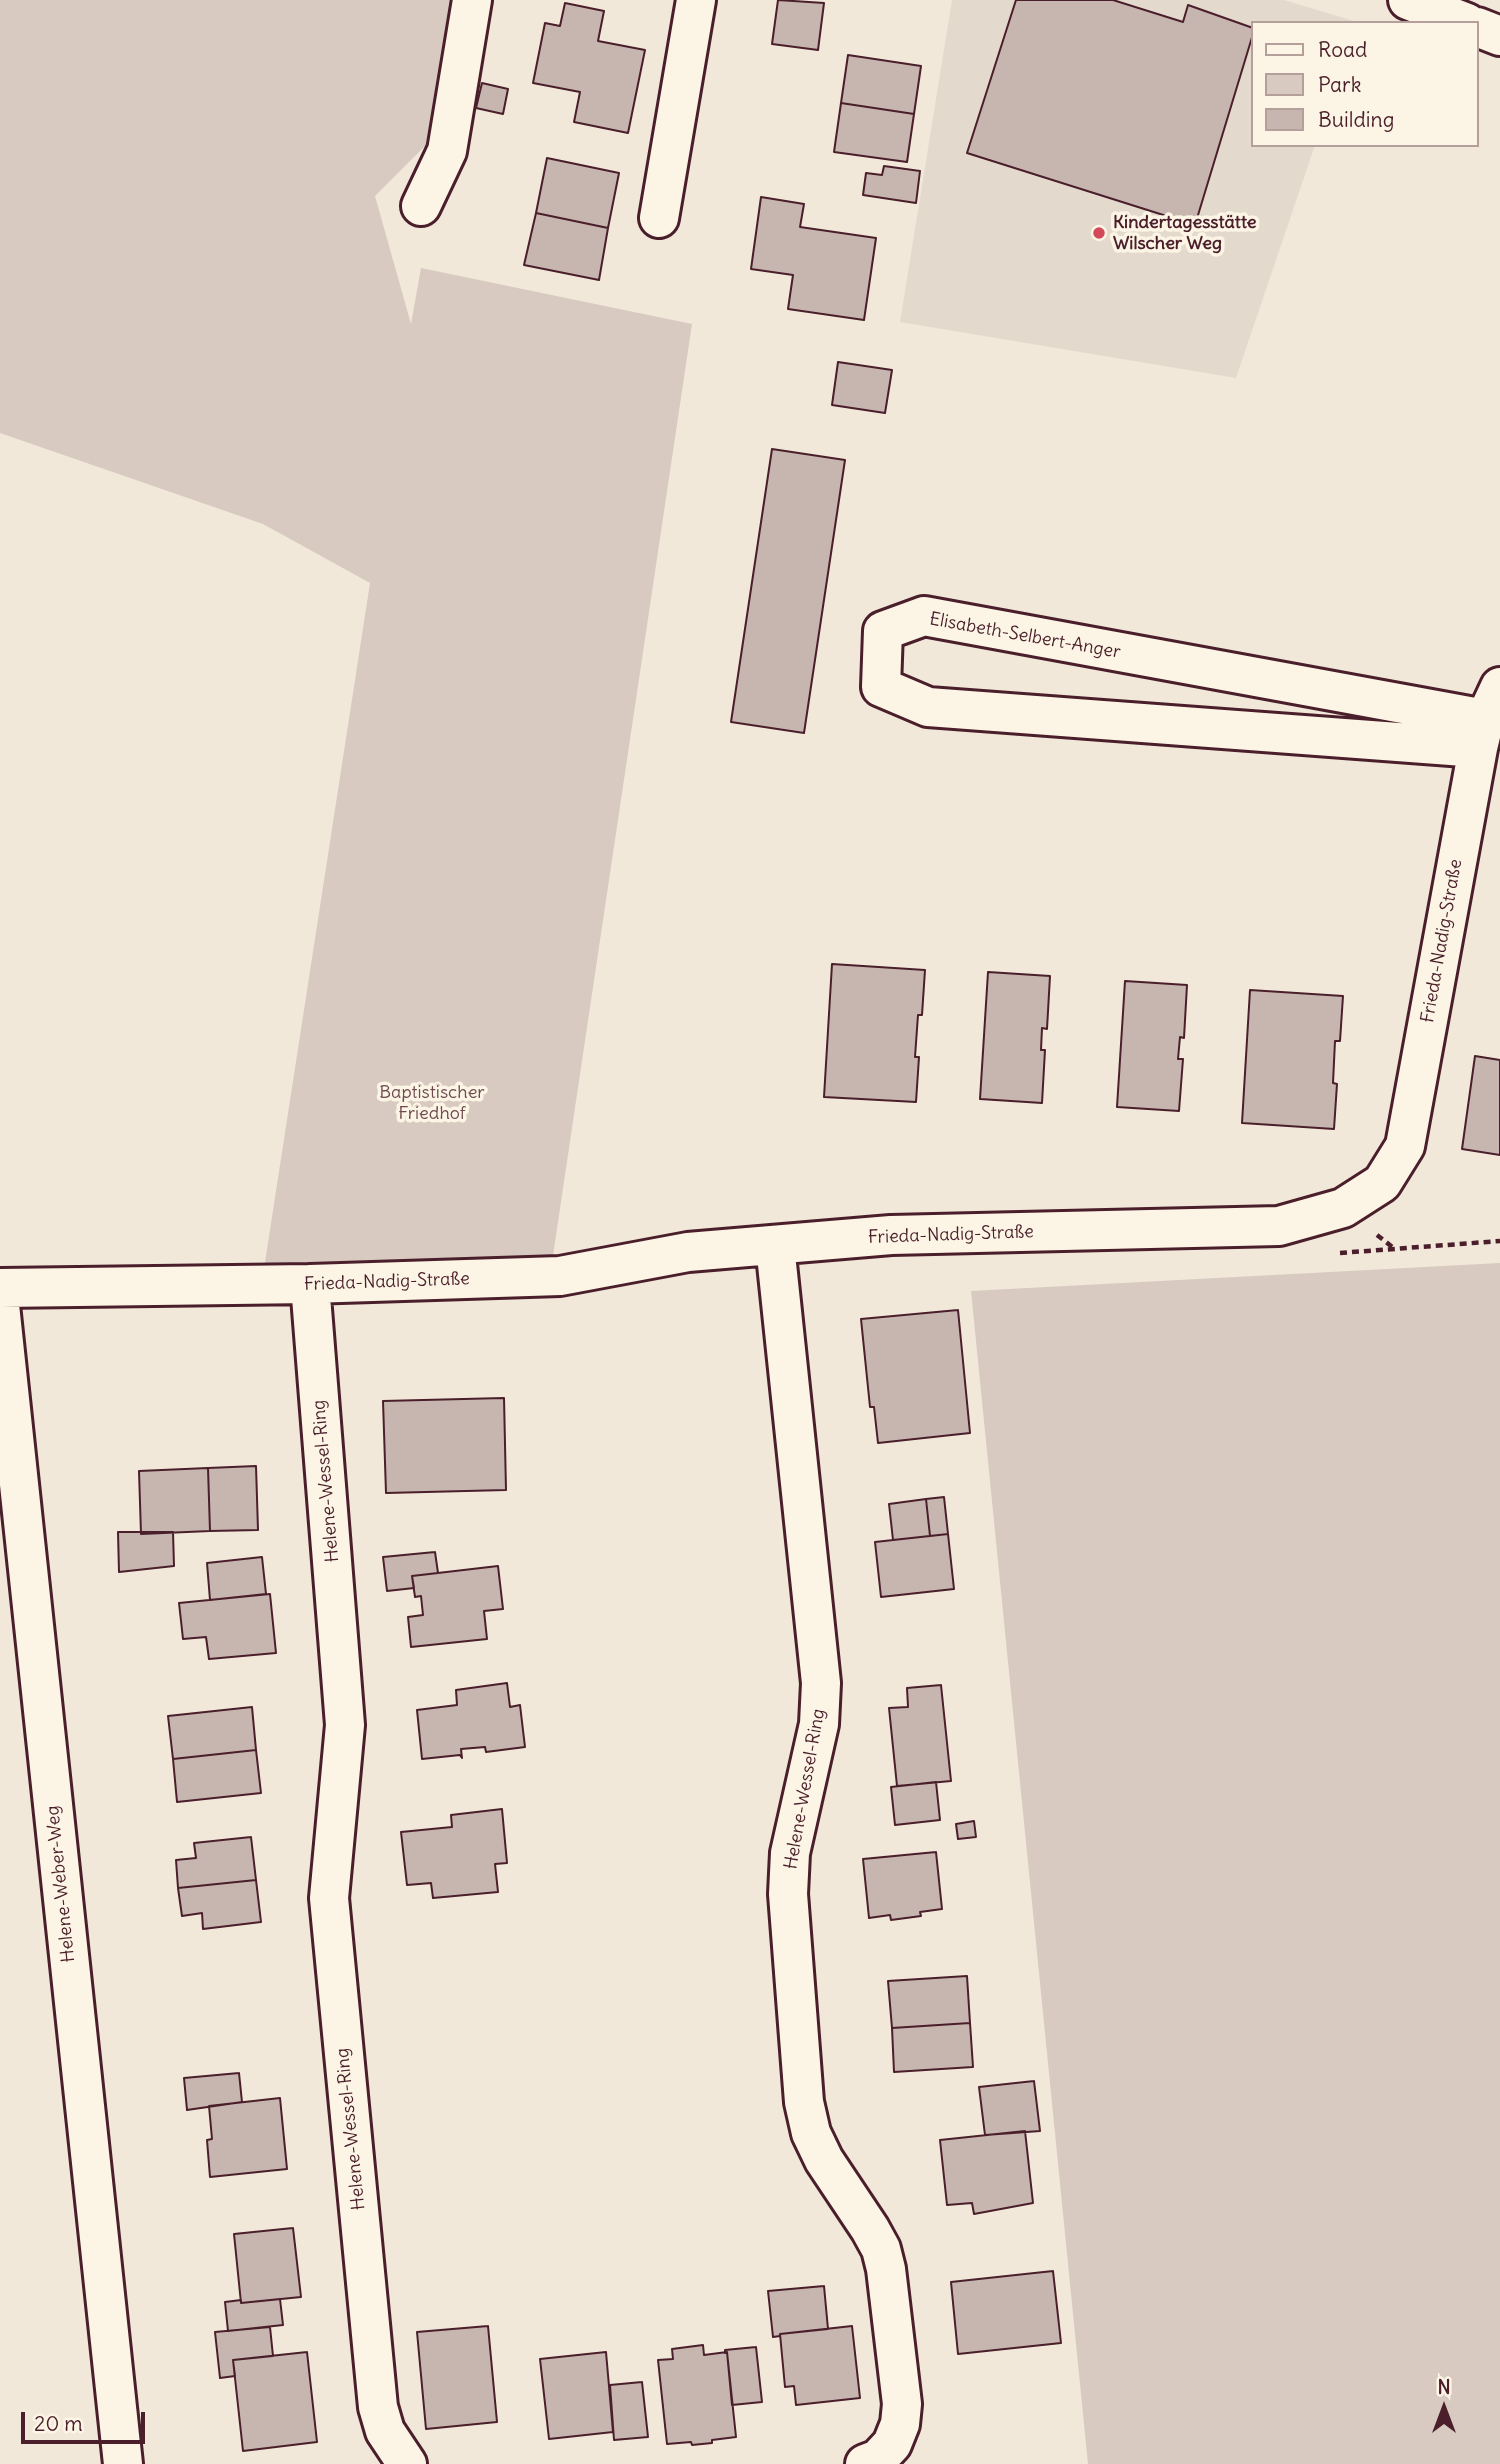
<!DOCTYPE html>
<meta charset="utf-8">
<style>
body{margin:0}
#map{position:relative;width:1500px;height:2464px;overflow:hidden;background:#f1e8da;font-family:Delius,sans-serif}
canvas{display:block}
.legend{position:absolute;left:1251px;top:21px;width:228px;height:126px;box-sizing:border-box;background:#fcf5e5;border:2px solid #b59f9b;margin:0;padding:9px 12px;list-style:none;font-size:21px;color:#4a1f2b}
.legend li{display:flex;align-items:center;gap:14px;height:35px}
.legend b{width:35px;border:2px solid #b59f9b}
.north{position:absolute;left:1409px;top:2373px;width:70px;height:70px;-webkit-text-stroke:5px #fcf5e5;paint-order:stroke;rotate:0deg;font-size:19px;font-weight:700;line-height:28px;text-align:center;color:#4a1f2b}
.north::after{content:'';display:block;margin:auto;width:24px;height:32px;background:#4a1f2b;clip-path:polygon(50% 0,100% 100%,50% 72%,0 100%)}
.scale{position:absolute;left:21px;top:2412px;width:124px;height:32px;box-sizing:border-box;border:4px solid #4a1f2b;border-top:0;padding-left:9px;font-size:21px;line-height:24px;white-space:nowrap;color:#4a1f2b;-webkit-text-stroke:5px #fcf5e5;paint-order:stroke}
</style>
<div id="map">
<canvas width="1500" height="2464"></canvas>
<ul class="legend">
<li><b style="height:9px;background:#fcf5e5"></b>Road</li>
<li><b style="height:19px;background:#d8cac0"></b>Park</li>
<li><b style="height:19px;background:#c7b6af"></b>Building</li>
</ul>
<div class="north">N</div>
<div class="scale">20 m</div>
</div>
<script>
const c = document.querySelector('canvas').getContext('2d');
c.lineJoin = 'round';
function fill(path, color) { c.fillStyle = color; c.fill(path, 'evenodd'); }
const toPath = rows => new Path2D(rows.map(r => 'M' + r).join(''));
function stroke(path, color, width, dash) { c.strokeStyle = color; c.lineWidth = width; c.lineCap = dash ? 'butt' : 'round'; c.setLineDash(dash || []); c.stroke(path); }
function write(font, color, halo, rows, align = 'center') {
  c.font = font + ' Delius,sans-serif'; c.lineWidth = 7; c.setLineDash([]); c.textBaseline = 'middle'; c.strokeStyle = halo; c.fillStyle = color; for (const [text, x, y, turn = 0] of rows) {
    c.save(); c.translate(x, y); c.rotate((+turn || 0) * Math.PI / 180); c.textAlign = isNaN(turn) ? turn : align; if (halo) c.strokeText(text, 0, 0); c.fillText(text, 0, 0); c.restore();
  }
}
const built = toPath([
 [952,0,1284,0,1357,22,1253,23,1253,145,1315,145,1236,378,900,322]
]);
const green = toPath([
 [0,0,457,0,435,136,375,196,411,324,421,268,692,324,552,1262,263,1275,370,583,263,524,0,433],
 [1500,1263,1500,2464,1088,2464,971,1291]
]);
const building = toPath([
 [778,0,824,3,818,50,772,44,778,0],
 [1016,0,1113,0,1183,22,1188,5,1253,28,1253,34,1195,225,967,153,1016,0],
 [565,3,604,11,598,41,645,50,628,133,574,122,580,92,533,83,545,23,560,26,565,3],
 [848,55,921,66,914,114,841,103,848,55],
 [482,83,508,89,503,114,476,108,482,83],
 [841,103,914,114,907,162,834,152,841,103],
 [547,158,619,173,608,228,536,213,547,158],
 [884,166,920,171,916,203,863,195,866,173,882,175,884,166],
 [761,197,804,204,800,227,876,238,864,320,788,309,793,275,751,269,761,197],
 [536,213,608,228,599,280,524,265,536,213],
 [838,362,892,370,885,413,832,405,838,362],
 [772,449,845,460,804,733,731,722,772,449],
 [832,964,925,970,922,1015,918,1015,915,1057,919,1057,916,1102,824,1097,832,964],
 [988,972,1050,976,1047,1029,1042,1028,1041,1050,1045,1050,1042,1103,980,1099,988,972],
 [1125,981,1187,985,1184,1038,1180,1037,1178,1059,1183,1059,1179,1111,1117,1107,1125,981],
 [1250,990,1343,996,1340,1041,1335,1041,1333,1083,1337,1084,1334,1129,1242,1123,1250,990],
 [1475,1056,1500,1060,1500,1155,1462,1149,1475,1056],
 [958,1310,970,1433,878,1443,874,1407,870,1407,861,1319,958,1310],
 [504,1398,506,1490,386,1493,383,1401,504,1398],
 [256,1466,258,1530,210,1531,208,1468,256,1466],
 [208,1468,210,1531,141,1534,139,1471,208,1468],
 [944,1497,948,1534,930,1536,926,1499,944,1497],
 [926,1499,930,1536,893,1540,889,1504,926,1499],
 [118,1532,173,1532,174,1566,119,1572,118,1532],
 [948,1534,954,1589,881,1597,875,1542,948,1534],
 [435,1552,438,1573,412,1576,414,1588,387,1591,383,1557,435,1552],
 [262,1557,266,1594,210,1600,207,1563,262,1557],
 [498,1566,503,1609,484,1611,487,1639,411,1647,408,1617,423,1615,421,1596,415,1597,412,1576,498,1566],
 [270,1594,276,1653,209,1659,206,1637,183,1639,179,1603,270,1594],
 [507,1683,510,1707,520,1705,525,1747,486,1752,485,1747,461,1749,462,1758,460,1755,422,1759,417,1710,457,1705,456,1690,507,1683],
 [941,1685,951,1781,897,1786,889,1708,908,1707,907,1688,941,1685],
 [252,1707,256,1750,173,1759,168,1716,252,1707],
 [256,1750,261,1793,177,1802,173,1759,256,1750],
 [936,1782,940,1820,895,1825,891,1787,936,1782],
 [502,1809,507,1863,495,1864,498,1892,433,1898,431,1883,407,1885,401,1832,452,1827,451,1815,502,1809],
 [974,1821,976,1837,958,1839,956,1824,974,1821],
 [251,1837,256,1880,178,1888,176,1860,196,1858,194,1843,251,1837],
 [936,1852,942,1909,920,1912,921,1916,891,1920,890,1915,869,1918,863,1859,936,1852],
 [256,1880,261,1922,203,1929,202,1913,182,1916,178,1888,256,1880],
 [967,1976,970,2023,892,2028,888,1981,967,1976],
 [970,2023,973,2067,894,2072,892,2028,970,2023],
 [239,2073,242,2102,187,2110,184,2078,239,2073],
 [1034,2081,1040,2131,985,2135,979,2087,1034,2081],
 [280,2098,287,2169,210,2177,207,2140,212,2139,209,2106,280,2098],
 [1025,2131,1033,2203,974,2214,972,2203,947,2205,940,2140,1025,2131],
 [293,2228,301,2297,241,2303,234,2234,293,2228],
 [1053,2271,1061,2343,958,2354,951,2282,1053,2271],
 [824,2286,828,2329,780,2334,780,2336,773,2337,768,2291,824,2286],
 [280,2299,283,2325,228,2331,225,2302,241,2300,241,2303,280,2299],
 [488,2326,497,2422,426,2429,417,2332,488,2326],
 [852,2326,860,2398,796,2405,794,2386,785,2387,780,2334,852,2326],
 [270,2327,273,2356,233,2360,235,2376,220,2378,215,2332,270,2327],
 [703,2345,704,2355,727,2352,736,2437,712,2440,712,2443,692,2445,691,2442,667,2444,658,2360,673,2359,672,2349,703,2345],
 [756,2347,762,2402,732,2405,727,2352,725,2353,725,2350,756,2347],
 [307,2352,317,2442,243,2451,233,2360,307,2352],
 [606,2352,613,2432,549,2439,540,2359,606,2352],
 [642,2382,648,2437,614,2440,610,2385,642,2382]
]);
const path = toPath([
 [1377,1235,1395,1249],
 [1340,1253,1500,1241]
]);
const minor = toPath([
 [1408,0,1467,23],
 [1477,27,1500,36],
 [421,206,447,151,472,0],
 [659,218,696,0],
 [1478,748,928,707,881,687,883,631,924,616,1485,719],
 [775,1245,821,1683,819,1724,790,1853,788,1894,804,2102,811,2133,824,2160,870,2229,881,2249,886,2269,902,2404,900,2424,892,2444,878,2459,865,2464],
 [310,1284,345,1725,329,1898,378,2407,385,2431,407,2464],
 [0,1288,310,1284,560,1276,688,1252,891,1235,1279,1226,1343,1208,1382,1183,1405,1146,1478,748,1485,719,1500,687],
 [0,1305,123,2464]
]);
const markers = [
 [1099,233,7,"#d1495b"]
];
const poiNames = [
 ["Kindertagesstätte",1113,223],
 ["Wilscher Weg",1113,244]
];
const streetNames = [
 ["Elisabeth-Selbert-Anger",1025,636,10],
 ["Frieda-Nadig-Straße",1442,941,-80],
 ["Frieda-Nadig-Straße",951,1235,-2],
 ["Frieda-Nadig-Straße",387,1282,-2],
 ["Helene-Wessel-Ring",326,1481,-95],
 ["Helene-Wessel-Ring",805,1789,-80],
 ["Helene-Weber-Weg",61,1884,-96],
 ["Helene-Wessel-Ring",351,2129,-96]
];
const parkNames = [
 ["Baptistischer",432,1093],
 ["Friedhof",432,1114]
];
fill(built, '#e4d9cd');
fill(green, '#d8cac0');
fill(building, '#c7b6af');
stroke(building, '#4a1f2b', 2);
stroke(minor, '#4a1f2b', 44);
stroke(path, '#4a1f2b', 4.5, [7, 5]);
stroke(minor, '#fcf5e5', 38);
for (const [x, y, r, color] of markers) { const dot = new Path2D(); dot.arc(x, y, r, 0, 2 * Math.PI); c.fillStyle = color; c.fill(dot); stroke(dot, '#fcf5e5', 2.5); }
write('bold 18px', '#4a1f2b', '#fcf5e5', poiNames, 'left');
write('18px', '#4a1f2b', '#fcf5e5', streetNames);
write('18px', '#6e4a50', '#fcf5e5', parkNames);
</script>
